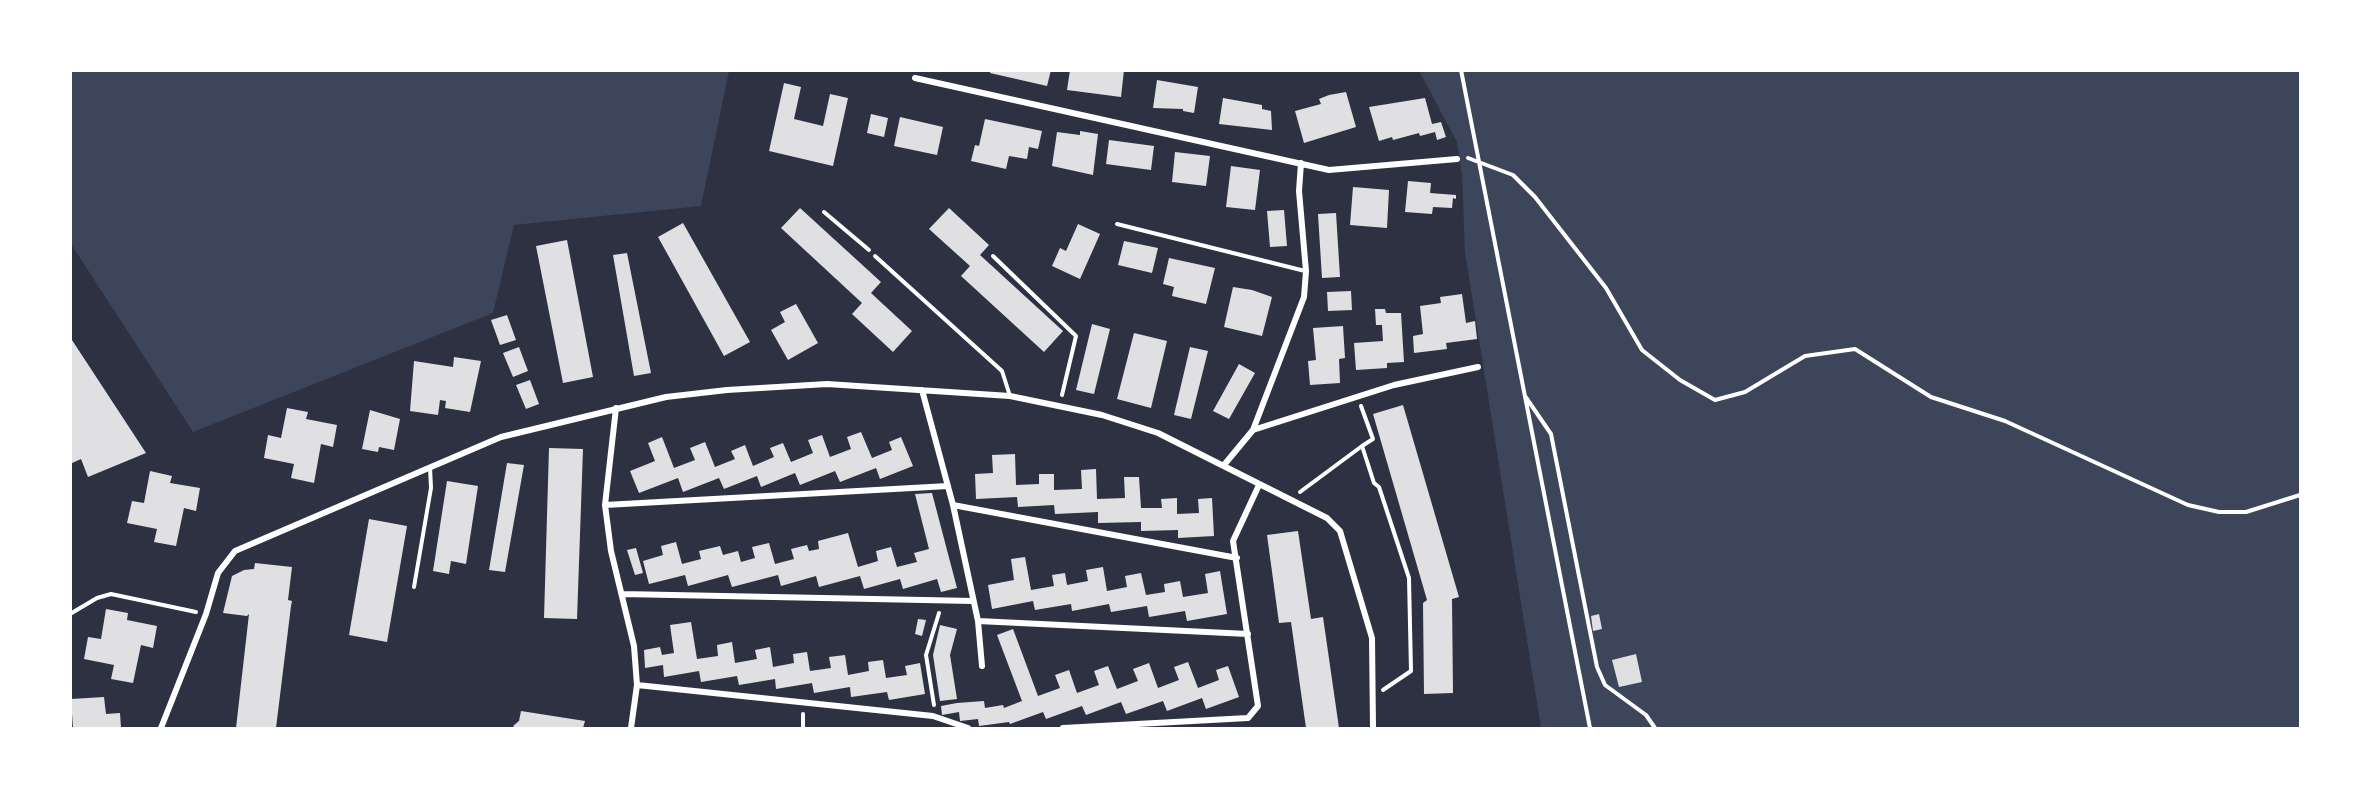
<!DOCTYPE html>
<style>
body{margin:0}
#map{position:relative;width:2371px;height:799px;overflow:hidden;background:#2d3142;font-family:"Titillium Web",sans-serif}
canvas{display:block}
.frame{position:absolute;inset:0;border:72px solid #fff;pointer-events:none}
</style>
<div id="map">
<canvas width="2371" height="799"></canvas>
<div class="frame"></div>
</div>
<script>
const c = document.querySelector('canvas').getContext('2d');
c.lineJoin = 'round';
function fill(path, color) { c.fillStyle = color; c.fill(path, 'evenodd'); }
const toPath = rows => new Path2D(rows.map(r => 'M' + r).join(''));
function stroke(path, color, width, dash) { c.strokeStyle = color; c.lineWidth = width; c.lineCap = dash ? 'butt' : 'round'; c.setLineDash(dash || []); c.stroke(path); }
const green = toPath([
 [71,70,729,70,729,71,701,206,514,225,493,313,193,432,71,244],
 [1419,71,2300,71,2300,728,1541,728,1465,252,1462,175,1457,142]
]);
const building = toPath([
 [991,70,1051,70,1047,86,990,73],
 [1070,70,1124,70,1121,97,1067,90],
 [1157,80,1198,87,1194,113,1183,111,1183,109,1153,108],
 [784,83,801,87,794,119,823,126,830,94,848,98,833,166,769,151],
 [1346,92,1356,127,1304,143,1295,111,1321,104,1319,99,1329,95],
 [1223,98,1262,105,1262,109,1271,111,1272,130,1219,124],
 [1425,98,1432,124,1441,122,1446,137,1437,140,1435,132,1420,136,1419,133,1393,140,1392,137,1379,141,1369,107],
 [871,114,888,118,884,137,867,133],
 [900,117,943,127,937,155,894,146],
 [985,119,1042,131,1038,149,1029,147,1027,159,1009,156,1006,169,971,161,975,145,979,146],
 [1080,131,1098,134,1093,175,1052,166,1057,132,1080,135],
 [1109,140,1154,146,1151,170,1106,164],
 [1175,152,1210,156,1206,186,1172,182],
 [1231,166,1260,170,1255,210,1226,207],
 [1408,181,1431,183,1430,193,1456,195,1456,199,1453,198,1452,208,1433,207,1432,214,1405,212],
 [1353,187,1389,190,1387,228,1350,225],
 [800,208,881,282,871,293,912,331,893,352,852,314,862,303,781,228],
 [949,208,989,245,980,255,1063,331,1044,352,961,276,970,266,929,229],
 [1284,210,1287,246,1270,247,1267,211],
 [1336,213,1340,277,1322,278,1318,214],
 [683,223,750,342,724,356,658,237],
 [1078,224,1100,234,1080,279,1052,266,1060,248,1066,251],
 [567,240,593,377,563,383,536,246],
 [1124,241,1158,248,1152,273,1118,265],
 [627,253,651,373,634,376,613,255],
 [1169,258,1215,268,1206,304,1172,296,1174,287,1163,284],
 [1233,287,1252,290,1272,297,1262,336,1224,327],
 [1351,291,1352,310,1328,311,1327,292],
 [1462,294,1466,323,1475,321,1477,339,1446,343,1447,349,1414,353,1413,336,1423,334,1420,306,1441,303,1440,297],
 [796,304,818,343,788,360,771,330,785,322,780,312],
 [1375,309,1385,309,1386,313,1401,313,1404,362,1387,363,1387,368,1356,370,1354,343,1383,341,1382,325,1376,325],
 [507,315,516,340,500,345,491,320],
 [1092,324,1110,329,1094,394,1076,390],
 [1343,326,1345,358,1339,359,1340,383,1310,385,1308,361,1316,360,1313,328],
 [1134,333,1167,341,1151,408,1117,399],
 [70,337,146,453,88,477,81,459,70,464],
 [519,347,528,371,513,377,503,353],
 [1190,347,1208,351,1191,419,1174,415],
 [454,357,481,361,470,412,445,408,446,401,440,400,438,415,410,411,414,361,453,367],
 [1239,364,1255,373,1229,419,1213,411],
 [530,380,539,404,526,409,516,385],
 [1403,405,1459,597,1452,599,1453,693,1424,694,1423,603,1427,600,1373,414],
 [287,408,308,412,306,419,337,425,333,447,321,444,314,483,291,478,294,464,264,458,268,435,281,438],
 [370,410,400,419,394,450,379,447,378,452,362,449],
 [861,432,872,458,892,450,889,442,901,437,913,466,880,479,876,468,840,482,835,471,800,485,795,473,761,487,757,476,724,489,719,478,683,492,678,478,639,493,630,471,655,461,648,443,662,437,674,468,695,460,690,448,705,442,715,467,735,459,731,451,745,445,753,466,774,457,770,448,783,443,791,462,813,453,808,440,822,435,830,457,851,449,847,437],
 [549,448,583,449,577,619,544,618],
 [1015,454,1016,485,1039,484,1039,474,1054,474,1054,490,1082,489,1081,470,1096,469,1097,499,1125,498,1124,477,1139,477,1141,508,1162,508,1161,499,1177,498,1177,514,1199,513,1198,499,1212,498,1214,536,1178,538,1178,530,1141,531,1141,522,1098,523,1098,512,1055,514,1054,505,1018,507,1017,497,976,499,975,474,993,473,992,455],
 [507,463,524,465,505,572,489,570],
 [150,471,172,476,170,483,200,488,196,511,184,508,176,546,154,542,157,529,127,523,132,501,144,503],
 [447,481,478,486,466,564,451,561,449,574,433,571],
 [932,493,957,588,941,592,937,579,903,589,900,579,864,589,860,576,819,587,816,576,781,586,778,575,732,587,728,575,688,586,685,575,649,584,643,561,663,555,661,546,676,542,682,564,701,559,699,551,720,546,723,555,738,551,741,562,755,558,752,547,769,543,775,564,794,559,791,549,807,545,809,551,819,549,818,541,848,533,858,567,878,561,876,551,891,547,897,567,917,562,914,553,929,549,915,494],
 [369,519,407,526,387,642,349,635],
 [1298,531,1311,619,1323,617,1339,728,1306,728,1291,622,1279,623,1267,535],
 [636,548,643,573,635,575,627,550],
 [1025,557,1031,590,1054,586,1052,575,1065,573,1067,585,1088,581,1086,570,1103,567,1107,591,1127,587,1125,576,1141,573,1146,595,1165,592,1164,584,1180,581,1183,597,1208,593,1205,574,1220,571,1227,614,1187,621,1185,611,1149,617,1147,606,1111,612,1109,604,1072,611,1071,604,1035,610,1033,601,992,609,988,585,1014,580,1011,559],
 [255,563,292,567,288,600,292,601,291,606,276,728,236,728,249,614,247,616,223,613,232,576,244,570,254,569],
 [106,609,128,613,127,620,157,626,153,648,141,645,133,683,111,679,114,665,84,659,88,637,101,639],
 [1599,614,1602,629,1593,631,1591,616],
 [918,619,926,620,922,636,915,634],
 [691,622,697,659,718,656,717,645,732,642,735,663,757,659,755,650,770,647,773,667,794,663,793,654,807,652,810,671,831,668,829,657,845,655,848,675,869,671,868,662,883,660,886,678,907,675,905,666,920,663,925,694,889,700,887,692,851,697,850,687,814,693,812,683,776,689,775,679,739,685,737,676,701,682,699,671,664,677,663,665,645,668,644,650,660,647,662,655,674,653,670,625],
 [940,625,957,629,950,655,957,699,940,701,933,655],
 [1013,629,1038,696,1060,688,1055,675,1069,670,1077,693,1099,685,1094,671,1108,666,1117,689,1138,681,1133,669,1149,663,1158,688,1179,680,1174,667,1188,662,1198,688,1219,680,1216,670,1228,666,1239,697,1206,709,1202,698,1167,711,1163,701,1126,714,1121,702,1086,715,1082,706,1046,719,1043,712,1010,724,1009,722,979,726,978,719,960,721,959,712,942,715,941,706,957,703,984,701,985,708,1003,705,1004,708,1022,701,997,635],
 [1636,654,1642,682,1619,687,1612,660],
 [104,697,106,714,120,713,121,728,73,728,71,699],
 [521,711,585,721,583,728,515,728,513,726,519,721]
]);
const path = toPath([
 [1461,70,1590,728],
 [1468,158,1513,175,1535,197,1606,288,1642,350,1680,380,1715,400,1745,392,1805,356,1855,349,1931,397,2005,421,2188,505,2219,512,2246,512,2300,495],
 [824,212,869,250],
 [993,256,1076,336,1062,395],
 [1525,396,1551,434,1597,667,1605,685,1646,715,1655,728],
 [1361,406,1373,439,1362,446,1374,483,1379,487,1409,578,1411,671,1383,690],
 [1300,492,1362,446],
 [70,614,97,598,111,594,196,612],
 [934,705,926,655,939,613],
 [803,728,803,714]
]);
const service = toPath([
 [1117,224,1305,271],
 [875,256,1002,371,1010,396],
 [414,587,431,488,430,467]
]);
const minor = toPath([
 [915,78,1329,170,1457,159],
 [922,390,953,505,978,621,982,666],
 [616,408,605,505,611,551,634,646,637,685,631,728],
 [1253,430,1394,385,1478,367],
 [1224,465,1253,430,1304,297,1306,271,1299,191,1301,163],
 [605,505,948,486],
 [953,505,1237,558],
 [622,594,973,601],
 [978,621,1248,634],
 [637,685,933,716,968,728],
 [161,728,206,614,218,573,235,551,501,437,666,397,727,390,827,384,1010,396,1102,415,1158,433,1327,518,1340,531,1372,638,1373,728],
 [1063,728,1248,718,1258,706,1233,541,1259,485]
]);
fill(green, '#3c4559');
fill(building, '#e0e0e3');
stroke(path, '#fff', 4);
stroke(service, '#fff', 4);
stroke(minor, '#fff', 6);
</script>
